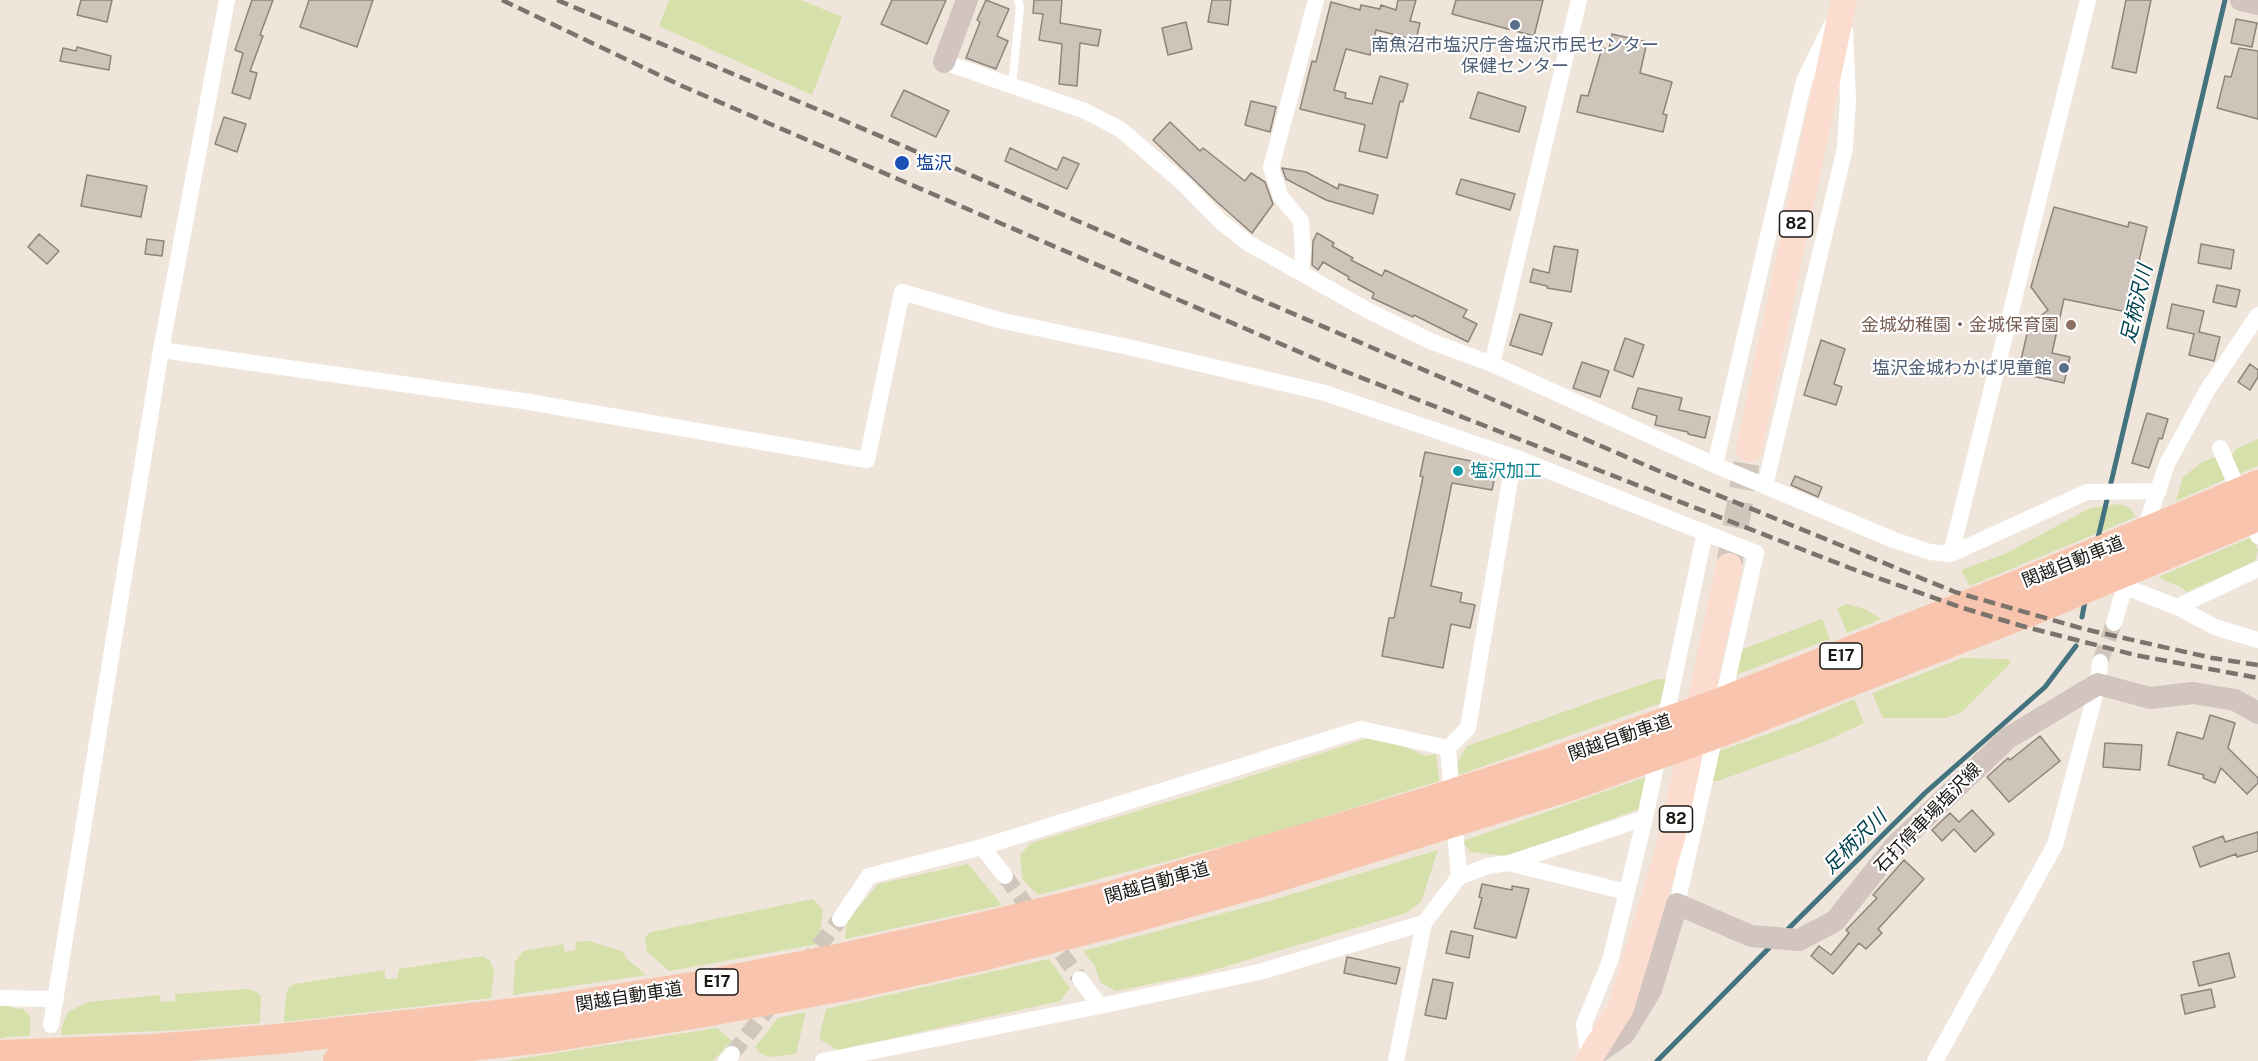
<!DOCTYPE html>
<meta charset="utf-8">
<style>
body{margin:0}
canvas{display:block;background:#f0e5da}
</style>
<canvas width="2258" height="1061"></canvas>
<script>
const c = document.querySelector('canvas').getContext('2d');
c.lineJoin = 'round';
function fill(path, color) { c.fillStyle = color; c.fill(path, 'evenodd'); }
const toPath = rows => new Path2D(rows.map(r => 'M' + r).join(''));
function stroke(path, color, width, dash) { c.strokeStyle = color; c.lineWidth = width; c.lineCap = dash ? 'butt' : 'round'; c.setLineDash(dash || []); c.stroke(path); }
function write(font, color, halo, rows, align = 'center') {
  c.font = font + ' "Public Sans","Noto Sans JP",sans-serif'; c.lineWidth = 4.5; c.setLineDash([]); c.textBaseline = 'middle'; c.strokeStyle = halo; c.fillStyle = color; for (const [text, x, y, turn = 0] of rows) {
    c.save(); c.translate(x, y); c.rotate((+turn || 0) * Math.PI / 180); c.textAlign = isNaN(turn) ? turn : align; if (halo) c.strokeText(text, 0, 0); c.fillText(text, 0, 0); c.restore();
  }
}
const green = toPath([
 [669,0,801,0,842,17,812,95,659,26],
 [2258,439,2258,466,2239,474,2231,457,2236,449],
 [2215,457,2226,479,2176,501,2183,477,2202,462],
 [2119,504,2130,508,2136,517,1970,586,1961,570,2007,553,2090,508],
 [2252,537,2258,550,2255,561,2187,592,2179,586,2167,582,2158,577],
 [1846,604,1865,609,1881,619,1847,633,1837,608],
 [1822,619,1830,639,1733,676,1738,651],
 [1963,658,2008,659,2011,663,1961,713,1946,718,1883,718,1872,693],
 [1669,678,1664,702,1456,776,1457,764,1467,746,1654,680],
 [1854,699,1864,723,1824,742,1718,781,1710,781,1717,752,1801,722],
 [1384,738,1402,745,1424,756,1436,754,1439,781,1270,834,1038,895,1023,880,1020,855,1031,843,1217,787,1365,739],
 [1649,776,1644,807,1576,832,1506,856,1471,852,1463,843,1466,840],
 [1438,850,1421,902,1406,913,1200,974,1116,991,1100,982,1095,966,1083,951,1266,902],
 [968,864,1002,905,845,939,847,921,878,884],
 [813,899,823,910,818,944,669,971,647,952,645,937,651,932],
 [589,941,624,952,625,957,646,975,513,995,515,962,523,951,563,944,565,952,576,950,575,942],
 [483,956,490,961,494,970,491,998,284,1022,286,994,289,987,294,984,385,970,385,979,397,979,399,969],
 [1049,959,1070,988,1060,1001,838,1050,819,1039,826,1009],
 [248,989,255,991,261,996,260,1023,182,1030,61,1035,63,1023,68,1012,88,1002,160,995,161,1002,175,1001,175,994],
 [0,1003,8,1003,12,1008,23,1009,30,1016,30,1036,6,1037,0,1039],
 [806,1012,796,1054,768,1057,760,1053,755,1047,778,1018],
 [717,1028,732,1041,713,1061,505,1061]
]);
const stream = toPath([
 [2097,542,2225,0],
 [2082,617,2085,601],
 [1785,932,1925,793,2045,687,2076,646],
 [1657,1061,1772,945]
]);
const building = toPath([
 [81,0,112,0,107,22,77,15,81,0],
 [252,0,273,0,260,35,263,36,250,71,257,73,250,99,232,93,243,53,235,50,252,0],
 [309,0,373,0,357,47,300,27,309,0],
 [892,0,946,0,927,44,881,24,892,0],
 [986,0,1009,9,997,36,1008,41,996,69,966,58,980,22,977,20,986,0],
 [1034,0,1062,0,1060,23,1101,30,1098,46,1080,43,1077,86,1059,84,1062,44,1039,40,1043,14,1033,13,1034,0],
 [1212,0,1231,0,1228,25,1208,22,1212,0],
 [1398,0,1416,0,1410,21,1420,23,1416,40,1376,30,1370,55,1346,49,1334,90,1346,93,1345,98,1372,104,1380,76,1408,84,1403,102,1400,101,1387,158,1359,151,1365,125,1300,109,1312,61,1316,62,1331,2,1360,10,1361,5,1380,9,1381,5,1396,10,1398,0],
 [1456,0,1543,0,1534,36,1452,14,1456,0],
 [2126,0,2151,0,2136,73,2112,68,2126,0],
 [2236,19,2257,23,2252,47,2231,43,2236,19],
 [1186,22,1192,49,1168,55,1162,28,1186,22],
 [1612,34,1647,42,1640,73,1672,82,1663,114,1667,115,1663,132,1577,112,1581,95,1588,96,1602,48,1609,49,1612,34],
 [77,47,111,56,109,70,60,61,63,48,76,51,77,47],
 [2239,48,2258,51,2258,119,2217,108,2225,76,2231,77,2239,48],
 [904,90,949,111,936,137,891,116,904,90],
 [1478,92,1526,107,1519,132,1470,118,1478,92],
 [1251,101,1276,107,1270,132,1245,125,1251,101],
 [224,117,246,124,237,152,215,144,224,117],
 [1170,122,1200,151,1203,148,1245,181,1251,173,1265,182,1273,204,1252,233,1217,202,1153,140,1170,122],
 [1010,148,1057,170,1063,157,1079,164,1067,189,1005,161,1010,148],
 [1282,168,1306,172,1338,189,1339,184,1378,195,1373,214,1326,200,1286,179,1282,168],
 [87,175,147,186,141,217,81,206,87,175],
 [1461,179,1515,194,1510,210,1456,194,1461,179],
 [2054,207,2128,227,2129,222,2147,227,2127,312,2064,299,2052,353,2070,357,2064,383,2018,373,2029,325,2048,310,2031,287,2054,207],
 [1317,233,1334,243,1332,246,1353,258,1351,260,1382,276,1385,270,1467,310,1463,317,1477,324,1468,342,1414,315,1413,317,1372,298,1374,293,1348,279,1349,277,1323,262,1318,270,1312,265,1313,241,1317,233],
 [39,234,59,251,47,264,28,247,39,234],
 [147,239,164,241,162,256,145,254,147,239],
 [2201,244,2234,250,2231,269,2198,263,2201,244],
 [1554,246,1578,250,1571,292,1547,288,1547,286,1530,282,1533,269,1549,273,1554,246],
 [2217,285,2240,290,2236,307,2213,302,2217,285],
 [2172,304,2204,311,2199,332,2220,337,2214,361,2189,355,2194,334,2167,328,2172,304],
 [1520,314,1552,323,1542,355,1510,345,1520,314],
 [1625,338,1644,345,1633,377,1614,370,1625,338],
 [1821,340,1845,349,1834,384,1842,387,1836,405,1804,395,1821,340],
 [1582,362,1609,371,1600,397,1573,388,1582,362],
 [2250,364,2258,370,2258,377,2250,390,2238,382,2250,364],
 [1638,388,1682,398,1679,410,1710,417,1705,438,1688,434,1688,432,1655,425,1657,416,1632,408,1638,388],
 [2147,413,2168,419,2162,439,2159,438,2149,468,2132,463,2147,413],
 [1425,452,1497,466,1492,490,1452,483,1431,586,1462,593,1460,602,1475,605,1470,628,1451,624,1443,668,1382,656,1389,618,1394,618,1423,477,1420,476,1425,452],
 [1795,476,1822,487,1818,497,1791,485,1795,476],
 [2210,715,2235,723,2228,748,2258,778,2258,783,2247,794,2221,768,2215,783,2203,778,2204,775,2168,765,2177,732,2203,739,2210,715],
 [2040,736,2060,761,2009,802,1987,777,2008,758,2010,760,2040,736],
 [2105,743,2142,745,2140,770,2103,767,2105,743],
 [1972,810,1994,834,1975,852,1954,829,1942,841,1932,830,1950,813,1959,822,1972,810],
 [2258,832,2258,851,2237,857,2236,854,2200,867,2193,847,2223,836,2225,842,2258,832],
 [1904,860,1924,879,1878,929,1882,933,1866,949,1859,943,1833,974,1811,956,1819,946,1831,955,1849,933,1846,930,1877,898,1873,895,1904,860],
 [1482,884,1512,890,1512,886,1529,889,1516,938,1474,928,1482,898,1479,897,1482,884],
 [1451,931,1473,936,1469,958,1446,953,1451,931],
 [2229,953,2235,977,2199,986,2193,962,2229,953],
 [1347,957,1400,968,1396,984,1344,973,1347,957],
 [1433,979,1453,983,1446,1019,1425,1015,1433,979],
 [2211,989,2215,1007,2185,1014,2181,995,2211,989]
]);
const streetTunnel = toPath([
 [2100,662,2114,623],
 [1005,876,1080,979],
 [804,965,840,919],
 [732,1054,776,999]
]);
const primaryTunnel = toPath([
 [1729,566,1749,449]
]);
const lane = toPath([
 [1012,85,1020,7,1018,0]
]);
const street = toPath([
 [944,62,1085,111,1120,129,1184,184,1220,221,1248,243,1367,310,1430,341,1492,364,1715,465,1894,540,1930,552,1951,554,2087,492,2159,491],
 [1301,273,1303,251,1301,221,1281,197,1271,168,1316,0],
 [161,350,523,401,867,460,902,292,1003,321,1128,347,1325,393,1514,457,1756,553,1677,904],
 [1492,364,1579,0],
 [2220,448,2258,536],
 [1715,465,1804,81,1831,26],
 [1765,486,1845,148,1848,99,1845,31],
 [2143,534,2167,464,2208,389,2258,315],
 [1951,554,2088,0],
 [2123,586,2177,607,2215,627,2258,640],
 [2177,607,2258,569],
 [2114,623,2130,569],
 [1664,725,1705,532],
 [982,847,1005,876],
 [1509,863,1645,818],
 [1459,877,1448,748,1468,728,1514,457],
 [840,919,869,876,982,847,1361,729,1448,748],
 [1080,979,1100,1006],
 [0,998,56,999],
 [51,1025,161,350,227,0],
 [1589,1060,1584,1024,1610,961,1645,818,1659,751],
 [726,1061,732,1054],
 [823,1061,1100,1006,1259,972,1424,923],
 [1396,1061,1424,923,1459,877,1488,866,1508,863,1627,892],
 [1935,1061,2055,845,2098,684,2100,662]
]);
const secondary = toPath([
 [2241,0,2258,4],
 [944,62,967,0],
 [1592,1057,1624,1034,1651,990,1677,904,1751,936,1799,940,1835,921,1894,847,2008,738,2098,684,2150,698,2193,693,2235,700,2258,713]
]);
const primary = toPath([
 [1749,449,1844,0],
 [1588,1061,1621,1008,1672,838,1729,566]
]);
const highway = toPath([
 [0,1055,151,1049,278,1039,552,1009,699,986,843,958,979,928,1115,895,1415,806,1559,760,1712,706,2021,584,2258,485],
 [338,1061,551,1037,699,1013,849,985,982,956,1121,921,1265,881,1566,787,1726,730,2043,606,2258,516]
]);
const rail = toPath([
 [502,0,682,86,1339,369,1850,568,1963,608,2022,626,2135,655,2258,678],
 [557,0,845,121,1659,471,1955,592,2084,629,2212,658,2258,665]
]);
const markers = [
 [1515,25,6,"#5c6f8a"],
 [902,163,8,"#1a4fb4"],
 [2071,325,6,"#8d6e63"],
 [2064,368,6,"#5c6f8a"],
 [1458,471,6,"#0f9aa8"]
];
const shields = [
 [1796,224,33],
 [1841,656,42],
 [1676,819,33],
 [717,982,42]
];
const shieldNames = [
 ["82",1796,224],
 ["E17",1841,656],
 ["82",1676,819],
 ["E17",717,982]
];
const serviceNames = [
 ["南魚沼市塩沢庁舎塩沢市民センター",1515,45],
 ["保健センター",1515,66],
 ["塩沢金城わかば児童館",2052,368,"right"]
];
const transitNames = [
 ["塩沢",916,163]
];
const educationNames = [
 ["金城幼稚園・金城保育園",2059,325]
];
const cultureNames = [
 ["塩沢加工",1470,471]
];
const streetNames = [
 ["関越自動車道",2073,562,-22],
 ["関越自動車道",1620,738,-19],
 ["石打停車場塩沢線",1928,818,-46],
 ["関越自動車道",1157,883,-16],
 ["関越自動車道",629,997,-9]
];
const waterNames = [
 ["足柄沢川",2137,304,-77],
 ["足柄沢川",1855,842,-45]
];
fill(green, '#d6e0ab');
stroke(stream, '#42737e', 5);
fill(building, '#cec4b9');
stroke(building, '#8e847b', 1.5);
stroke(streetTunnel, '#d0c6bc', 16, [16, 8]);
stroke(primaryTunnel, '#d0c6bc', 26, [26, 13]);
stroke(lane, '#fff', 8);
stroke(street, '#fff', 16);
stroke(secondary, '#d2c4be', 22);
stroke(primary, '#fbdcce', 26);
stroke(highway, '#f9c4ad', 30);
stroke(rail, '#7b746d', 4.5, [12, 6]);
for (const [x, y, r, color] of markers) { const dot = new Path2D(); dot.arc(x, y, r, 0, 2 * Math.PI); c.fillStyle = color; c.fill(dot); stroke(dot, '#fff', 2); }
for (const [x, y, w] of shields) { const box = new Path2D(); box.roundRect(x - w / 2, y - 13, w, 26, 4.5); c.fillStyle = '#fff'; c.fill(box); stroke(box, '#1c1915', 1.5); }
write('bold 16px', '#1c1915', null, shieldNames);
write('18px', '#4e5e75', '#fff', serviceNames);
write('18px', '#164399', '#fff', transitNames, 'left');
write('18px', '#785e54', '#fff', educationNames, 'right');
write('18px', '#0d838f', '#fff', cultureNames, 'left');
write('18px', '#1c1915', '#fff', streetNames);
write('italic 20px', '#00434f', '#fff', waterNames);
</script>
